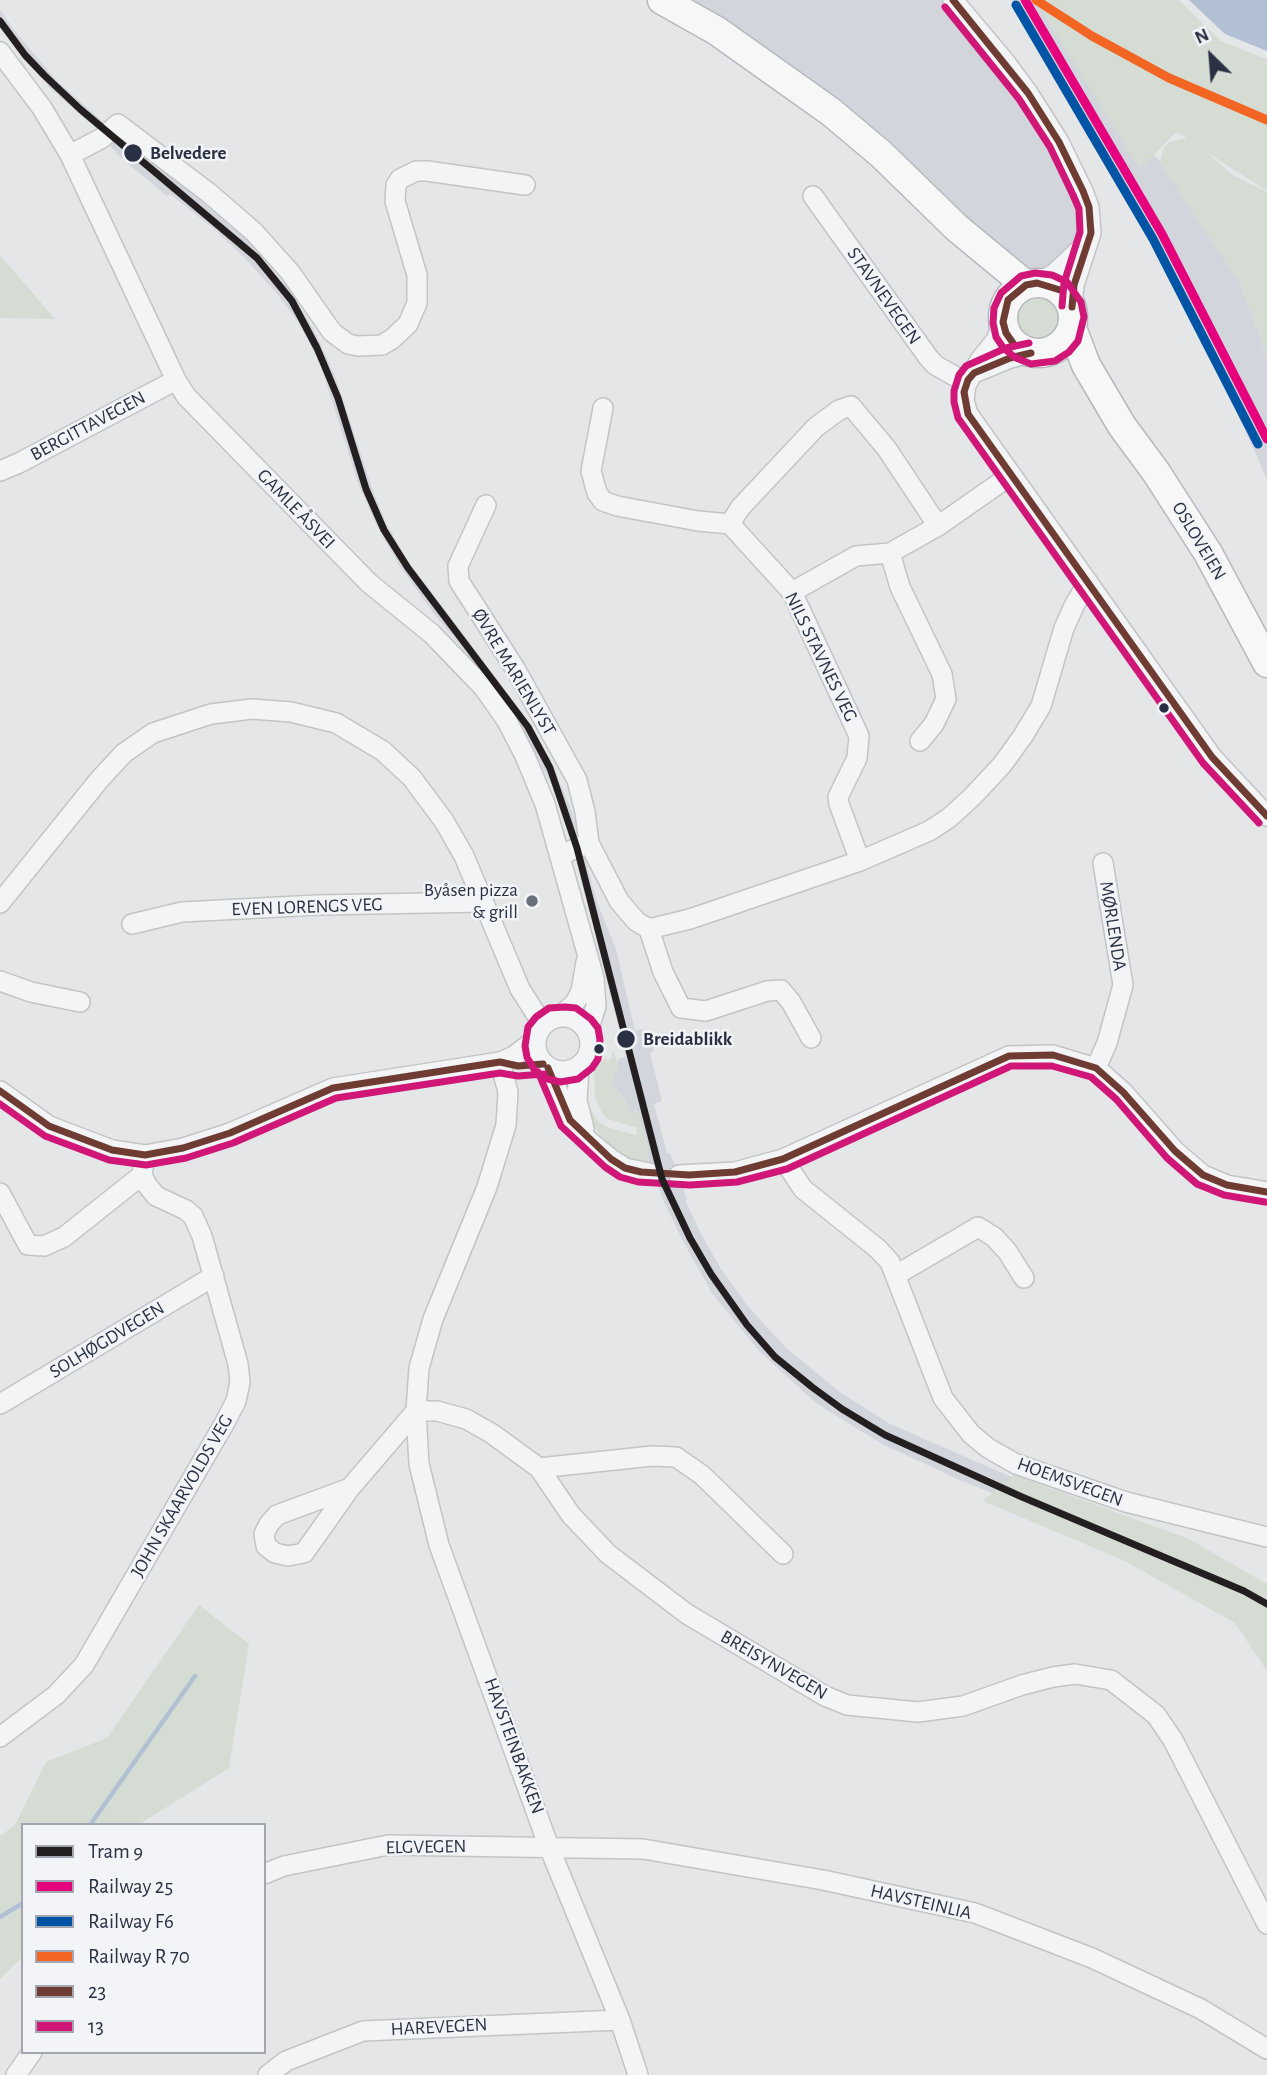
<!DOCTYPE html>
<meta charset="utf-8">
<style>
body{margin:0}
#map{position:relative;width:1267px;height:2075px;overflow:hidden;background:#e4e6e8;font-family:"Alegreya Sans",sans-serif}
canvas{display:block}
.legend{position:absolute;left:21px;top:1823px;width:245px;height:231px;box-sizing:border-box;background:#f2f4f8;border:2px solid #a2a6b0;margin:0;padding:9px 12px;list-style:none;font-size:21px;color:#2a3143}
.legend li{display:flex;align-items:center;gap:14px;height:35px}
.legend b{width:35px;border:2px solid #a2a6b0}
.north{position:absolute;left:1176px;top:21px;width:70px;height:70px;-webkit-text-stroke:5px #f2f4f8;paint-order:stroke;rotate:335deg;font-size:19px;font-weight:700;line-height:28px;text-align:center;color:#2a3143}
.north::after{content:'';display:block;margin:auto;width:24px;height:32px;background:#2a3143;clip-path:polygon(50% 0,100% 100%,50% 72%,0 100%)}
</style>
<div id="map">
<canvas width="1267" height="2075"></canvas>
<ul class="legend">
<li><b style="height:9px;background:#231f20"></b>Tram 9</li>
<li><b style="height:9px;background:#e5007d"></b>Railway 25</li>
<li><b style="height:9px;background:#0054a6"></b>Railway F6</li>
<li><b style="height:9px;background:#f26522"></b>Railway R 70</li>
<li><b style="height:9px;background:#6e3c32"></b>23</li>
<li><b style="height:9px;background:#d01778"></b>13</li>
</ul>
<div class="north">N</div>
</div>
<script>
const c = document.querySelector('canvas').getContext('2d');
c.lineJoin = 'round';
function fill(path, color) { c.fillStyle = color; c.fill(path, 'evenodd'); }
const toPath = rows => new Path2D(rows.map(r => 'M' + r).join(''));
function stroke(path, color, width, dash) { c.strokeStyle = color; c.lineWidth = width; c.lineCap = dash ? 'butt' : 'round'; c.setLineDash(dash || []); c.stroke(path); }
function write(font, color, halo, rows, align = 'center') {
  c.font = font + ' "Alegreya Sans",sans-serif'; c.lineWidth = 5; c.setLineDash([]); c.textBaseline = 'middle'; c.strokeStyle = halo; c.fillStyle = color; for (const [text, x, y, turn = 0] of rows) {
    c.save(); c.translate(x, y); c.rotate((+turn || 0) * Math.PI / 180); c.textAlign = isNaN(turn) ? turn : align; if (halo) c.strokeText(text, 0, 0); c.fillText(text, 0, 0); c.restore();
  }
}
const built = toPath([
 [692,0,942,0,1021,99,1056,157,1078,202,1082,216,1080,234,1068,253,1057,264,1040,270,1028,272,1013,267],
 [1011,0,1057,0,1063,28,1160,162,1240,283,1267,357,1267,479,1193,315],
 [0,10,14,30,57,81,128,144,133,139,199,193,203,203,244,237,289,289,314,330,335,376,373,491,386,523,408,561,520,710,550,759,572,812,597,902,616,949,635,1031,644,1029,645,1033,649,1032,654,1051,650,1053,662,1101,654,1104,667,1153,670,1153,687,1199,685,1200,701,1234,721,1269,746,1304,786,1348,840,1392,890,1424,1076,1505,1059,1520,960,1480,882,1444,816,1403,759,1351,712,1293,682,1239,663,1200,647,1154,649,1153,637,1111,630,1113,625,1100,611,1083,618,1065,618,1059,626,1057,570,836,555,791,523,730,485,675,434,614,399,565,377,526,358,483,321,366,299,323,274,290,243,256,213,228,170,194,167,196,118,155,98,130,49,87,0,29]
]);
const green = toPath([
 [1035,0,1179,0,1221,41,1267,59,1267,191,1205,151,1234,176,1267,192,1267,357,1240,283,1160,162,1163,150,1169,142,1187,138,1176,132,1140,169],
 [0,255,55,319,0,318],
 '1018 318a20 20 0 1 1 40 0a20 20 0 1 1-40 0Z',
 [614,1052,618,1065,611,1083,625,1101,630,1113,638,1111,650,1153,647,1154,651,1166,631,1160,612,1149,594,1127,584,1105,589,1107,599,1122,609,1128,636,1135,637,1128,608,1119,602,1113,595,1097,594,1071,605,1058,608,1061,613,1056,611,1053],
 [1014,1475,1189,1539,1267,1584,1267,1671,1235,1623,1125,1561,983,1501],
 [199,1605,249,1644,229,1768,138,1825,23,1825,23,1956,0,1979,0,1836,15,1825,46,1762,107,1738]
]);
const water = toPath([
 [1189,0,1267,0,1267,51,1225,34]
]);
const stream = toPath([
 [90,1825,195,1676],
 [0,1917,23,1903]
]);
const minor = toPath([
 [953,0,1006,63,1028,93,1059,142,1083,191,1089,207,1091,233,1074,285,1072,307],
 [0,52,42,108,70,155,176,380,186,396,369,583,432,634,484,688,507,721,525,756,545,804,594,978,596,1006,588,1032],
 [70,155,102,138,118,124,209,193,254,232,290,272,332,332,348,344,358,346,382,345,392,339,408,324,417,303,417,275,395,201,396,185,400,179,416,171,427,171,525,185],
 [813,196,928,357,935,365,967,383],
 [1037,283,1054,274,1087,243],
 [1003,322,996,340,980,360,966,385,964,400,968,414,1212,757,1267,816],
 [974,373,1010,358,1031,353],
 [603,408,591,471,597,493,603,501,617,506,698,521,730,524,792,592,859,736,857,758,838,797,839,804,860,861],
 [0,471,19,463,176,380],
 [486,505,458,566,459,581,516,670,577,780,585,812,589,843],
 [730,524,740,508,816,427,839,410,851,406,887,449,938,526],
 [890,553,900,587,942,674,946,699,934,724,920,741],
 [792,592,856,556,890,553,938,526,1011,475],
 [560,855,589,843,619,901,636,921,649,929,690,919,860,861,929,831,949,818,972,797,1002,765,1023,736,1041,706,1064,628,1075,604,1088,582],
 [0,903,99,780,124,753,153,733,211,714,252,709,291,712,336,723,383,751,412,778,444,821,464,856,520,989,543,1025],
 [132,924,182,912,317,905,484,902],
 [649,929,663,972,681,1008,706,1011,767,991,781,990,791,1002,811,1038],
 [0,981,31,992,80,1002],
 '536 1044a27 27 0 1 1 54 0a27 27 0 1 1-54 0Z',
 [559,1017,575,1003,581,991,586,962],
 [500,1062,508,1092,506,1125,487,1187,433,1319,419,1368,416,1411,419,1464,439,1545,549,1847,620,2020,638,2075],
 [579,1067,577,1100,584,1129],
 [548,1068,570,1120,588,1140,611,1159,625,1168,654,1174],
 [1096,1068,1107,1043,1123,985,1103,863],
 [0,1091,49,1126,112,1150,145,1155,183,1148,230,1133,333,1088,500,1062,514,1056,536,1039],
 [783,1159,803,1189,878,1249,890,1262,943,1398,971,1434,988,1448,1016,1464,1126,1502,1267,1537],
 [679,1175,735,1172,783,1159,1009,1056,1053,1055,1096,1068,1123,1092,1175,1151,1203,1175,1227,1185,1267,1192],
 [0,1193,28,1245,44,1246,64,1237,142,1175],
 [896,1275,978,1227,994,1237,1007,1251,1024,1278],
 [0,1404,214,1276],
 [539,1468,652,1456,676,1457,702,1475,783,1554],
 [350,1488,277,1515,269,1524,264,1534,266,1546,275,1553,288,1556,304,1553,350,1488,416,1411,437,1411,466,1419,491,1433,539,1468,571,1515,608,1554,687,1614,825,1696,847,1705,918,1712,963,1706,1022,1685,1053,1677,1075,1674,1111,1680,1156,1715,1173,1740,1267,1924],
 [0,1737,56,1695,84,1665,224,1424,236,1401,240,1382,238,1364,202,1236,193,1216,186,1210,156,1196,147,1185,142,1175,145,1155],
 [264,1874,284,1866,388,1845,643,1849,823,1880,975,1913,1092,1958,1201,2009,1267,2049],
 [16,2075,32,2052],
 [268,2075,286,2061,363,2031,620,2020]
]);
const highway = toPath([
 [662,0,717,31,831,112,881,154,957,228,1026,285],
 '1003 318a35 35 0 1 1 70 0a35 35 0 1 1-70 0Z',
 [1072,328,1086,365,1122,426,1156,472,1208,553,1267,663]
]);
const bus1 = toPath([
 [953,0,1028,93,1059,142,1083,191,1089,207,1091,233,1074,285,1072,307],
 [1013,343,1006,333,1003,322,1008,300,1026,285,1037,283,1060,290],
 [1031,353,1010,358,974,373,968,380,964,392,968,414,1212,757,1267,816],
 [548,1068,570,1120,611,1159,625,1168,641,1172,689,1175,735,1172,783,1159,1009,1056,1053,1055,1096,1068,1123,1092,1175,1151,1203,1175,1227,1185,1267,1192],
 [0,1091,49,1126,112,1150,145,1155,183,1148,230,1133,333,1088,500,1062,518,1066,543,1064]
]);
const bus2 = toPath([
 [945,7,1019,99,1050,147,1073,195,1079,209,1080,232,1064,283,1062,306],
 [1029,343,1006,348,966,366,959,375,954,391,954,402,958,418,1203,763,1259,823],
 [1004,349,996,337,993,323,994,308,1001,293,1021,276,1035,273,1052,275,1067,282,1081,302,1084,317,1078,341,1069,352,1055,361,1031,364,1016,358,1007,351],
 [527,1057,525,1046,528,1027,536,1017,549,1008,565,1007,576,1008,591,1019,598,1028,600,1040,598,1059,592,1068,578,1079,560,1082,544,1078,535,1071,528,1059],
 [538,1072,561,1126,605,1167,620,1177,638,1182,690,1185,737,1182,787,1169,1011,1066,1052,1066,1091,1077,1116,1099,1167,1158,1197,1184,1224,1195,1265,1202],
 [0,1104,45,1136,109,1160,146,1165,186,1158,233,1143,336,1098,500,1073,518,1076,544,1074]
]);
const rail1 = toPath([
 [1025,0,1162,234,1267,439]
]);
const rail2 = toPath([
 [1016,5,1153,239,1258,444]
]);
const rail3 = toPath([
 [1036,0,1092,36,1169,78,1267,120]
]);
const tram1 = toPath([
 [0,21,25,55,44,75,80,109,257,258,292,301,317,348,338,398,366,489,384,530,408,568,528,727,550,768,577,848,662,1179,690,1238,711,1274,747,1325,775,1357,812,1387,842,1409,885,1435,1022,1497,1244,1591,1267,1604]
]);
const markers = [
 [133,153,10,"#2a3143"],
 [1164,708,6,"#2a3143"],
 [532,901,7,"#6b707d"],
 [626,1039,10,"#2a3143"],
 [599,1049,6,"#2a3143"]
];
const stopNames = [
 ["Belvedere",150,153],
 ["Breidablikk",643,1039]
];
const streetNames = [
 ["STAVNEVEGEN",884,296,55],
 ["BERGITTAVEGEN",88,426,-28],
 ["GAMLE ÅSVEI",296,509,46],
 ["OSLOVEIEN",1199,541,59],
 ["NILS STAVNES VEG",821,657,64],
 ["ØVRE MARIENLYST",514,672,59],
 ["EVEN LORENGS VEG",307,907,-2],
 ["MØRLENDA",1113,926,81],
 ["SOLHØGDVEGEN",107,1340,-31],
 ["HOEMSVEGEN",1070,1482,20],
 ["JOHN SKAARVOLDS VEG",182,1496,-60],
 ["BREISYNVEGEN",774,1665,30],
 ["HAVSTEINBAKKEN",514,1746,70],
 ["ELGVEGEN",426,1847,-1],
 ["HAVSTEINLIA",921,1902,13],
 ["HAREVEGEN",439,2027,-3]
];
const poiNames = [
 ["Byåsen pizza",518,890],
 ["& grill",518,912]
];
fill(built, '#d2d5db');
fill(green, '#d4dcd4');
fill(water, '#b2c0d3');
stroke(stream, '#b2c0d3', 4.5);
stroke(minor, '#c2c4c6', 22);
stroke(highway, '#b6b9bd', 31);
stroke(minor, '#f3f4f6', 19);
stroke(highway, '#f7f7f7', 28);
stroke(bus1, '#6e3c32', 7);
stroke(bus2, '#d01778', 7);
stroke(rail1, '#e5007d', 9);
stroke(rail2, '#0054a6', 9);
stroke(rail3, '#f26522', 9);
stroke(tram1, '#231f20', 7);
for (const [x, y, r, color] of markers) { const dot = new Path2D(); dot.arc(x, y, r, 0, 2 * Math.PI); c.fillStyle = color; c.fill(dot); stroke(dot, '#f2f4f8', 2.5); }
write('bold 19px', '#2a3143', '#f2f4f8', stopNames, 'left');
write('19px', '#2a3143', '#f2f4f8', streetNames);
write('19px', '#2a3143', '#f2f4f8', poiNames, 'right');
</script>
